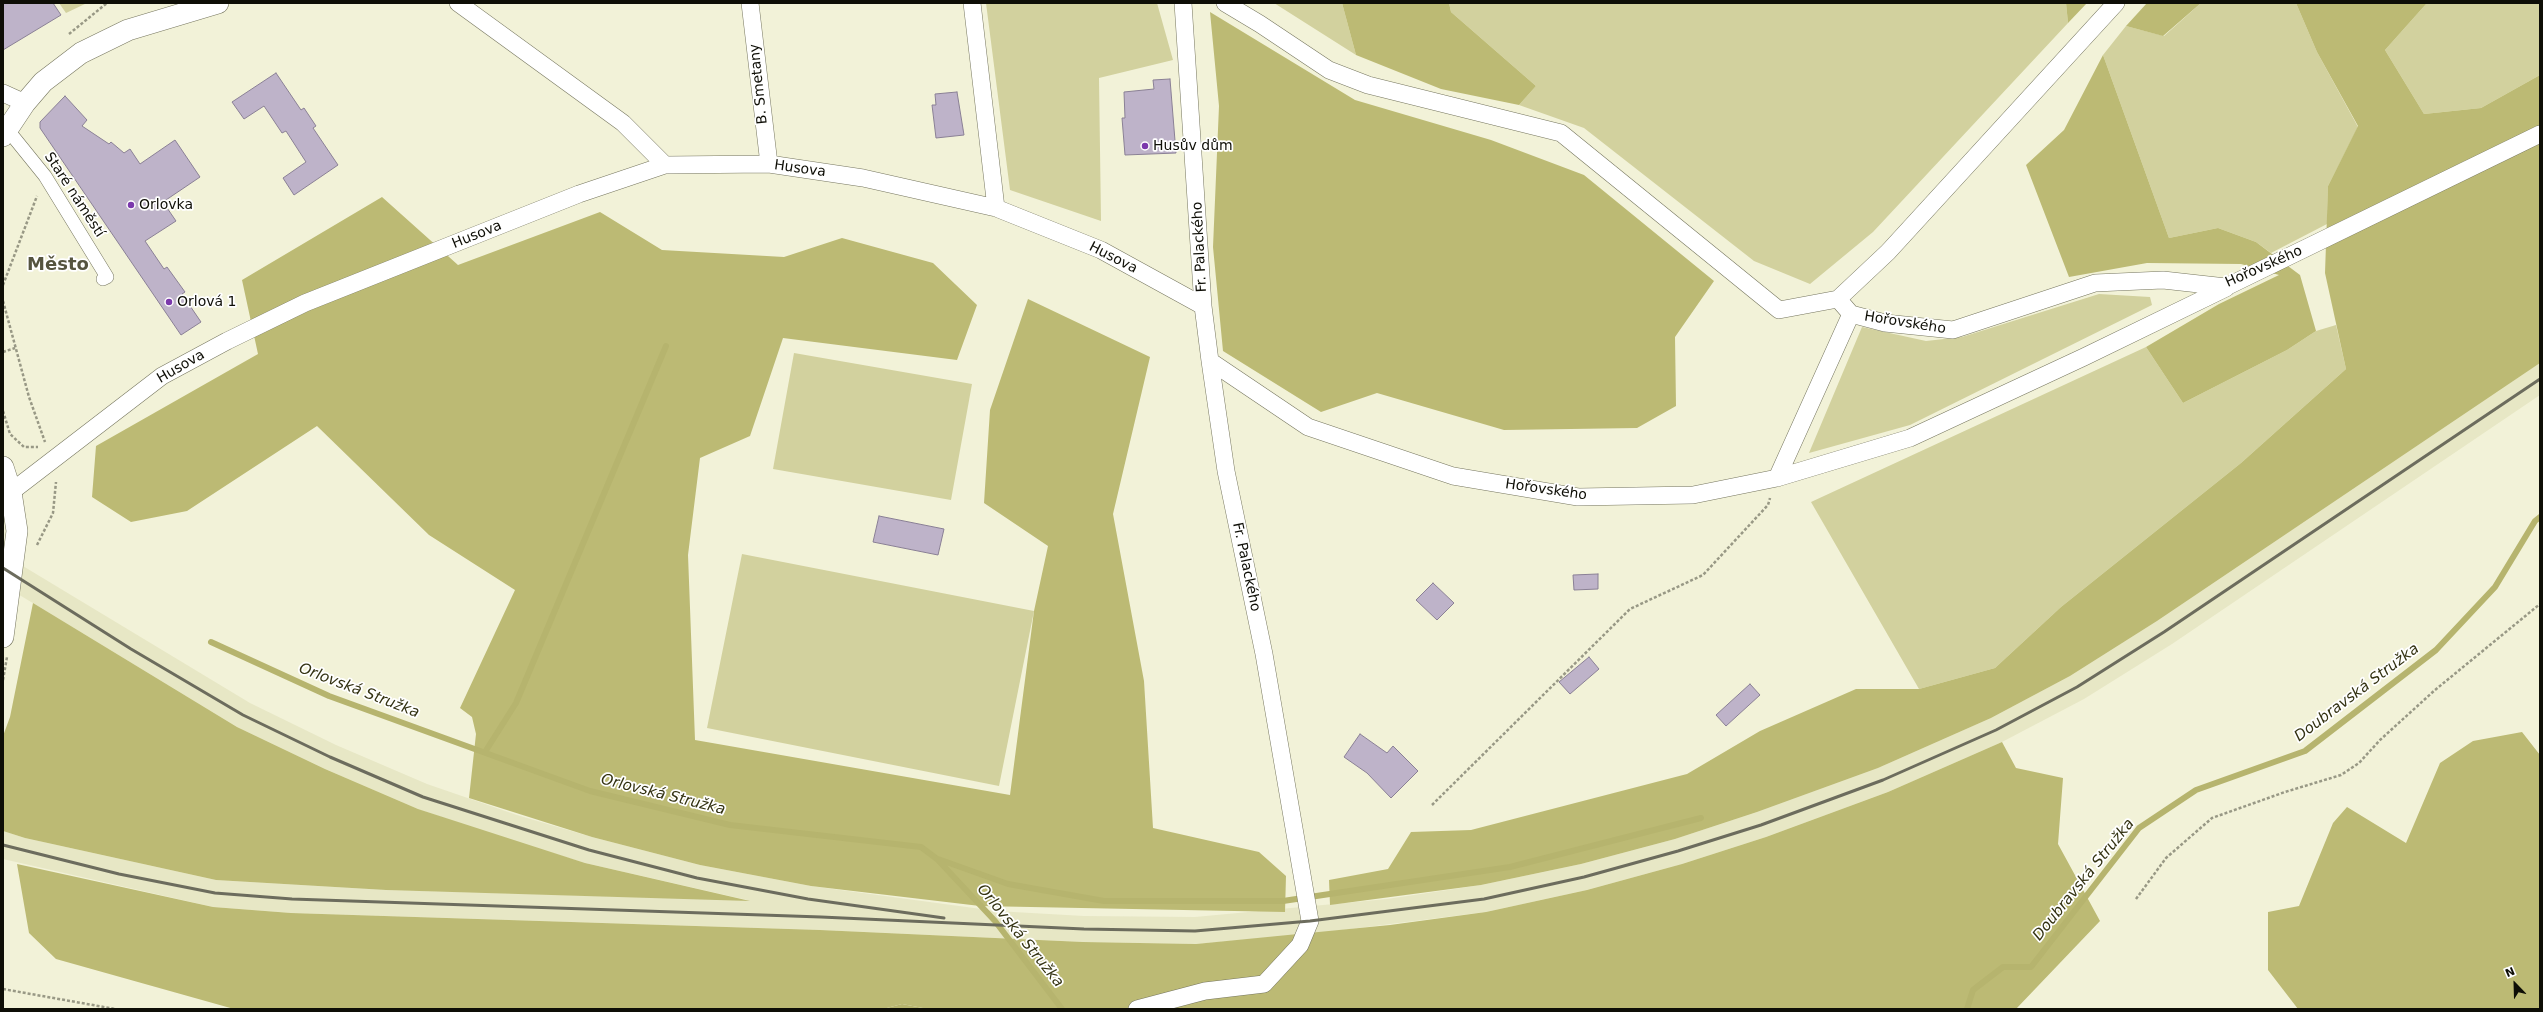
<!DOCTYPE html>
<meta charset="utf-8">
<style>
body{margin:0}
#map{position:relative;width:2543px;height:1012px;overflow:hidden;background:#f2f2d8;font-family:"DejaVu Sans",sans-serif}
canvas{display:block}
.frame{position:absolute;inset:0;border:4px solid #0e0e06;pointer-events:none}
.north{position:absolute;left:2495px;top:964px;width:40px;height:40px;-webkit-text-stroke:3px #fff;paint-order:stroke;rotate:337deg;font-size:11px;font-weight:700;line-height:16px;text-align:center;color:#0e0e06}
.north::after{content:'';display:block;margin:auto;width:14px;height:18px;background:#0e0e06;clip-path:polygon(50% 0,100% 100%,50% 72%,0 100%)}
</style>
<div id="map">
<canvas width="2543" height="1012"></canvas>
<div class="frame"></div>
<div class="north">N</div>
</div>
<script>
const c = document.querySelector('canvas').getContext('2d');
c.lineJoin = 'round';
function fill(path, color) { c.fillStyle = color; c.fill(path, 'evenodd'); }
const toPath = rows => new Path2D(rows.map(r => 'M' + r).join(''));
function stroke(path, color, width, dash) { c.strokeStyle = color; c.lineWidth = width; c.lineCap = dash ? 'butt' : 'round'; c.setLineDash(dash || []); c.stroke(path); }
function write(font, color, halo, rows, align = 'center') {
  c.font = font + ' "DejaVu Sans",sans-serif'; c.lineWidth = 3.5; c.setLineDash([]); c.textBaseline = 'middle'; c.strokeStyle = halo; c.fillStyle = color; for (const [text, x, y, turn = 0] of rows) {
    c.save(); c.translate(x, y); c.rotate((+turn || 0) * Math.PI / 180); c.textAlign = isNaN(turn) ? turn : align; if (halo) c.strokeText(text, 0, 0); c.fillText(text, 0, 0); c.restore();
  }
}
const built = toPath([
 [2540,363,2540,395,2172,644,2084,699,2002,742,1888,792,1766,837,1682,864,1587,890,1486,912,1311,934,1196,944,1083,942,820,930,291,913,213,907,3,859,3,831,25,838,216,880,386,890,747,900,585,863,509,840,418,809,325,769,237,727,3,585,3,554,250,703,336,745,427,784,517,815,592,837,700,865,811,886,996,911,1084,916,1195,917,1387,899,1481,885,1581,864,1675,839,1757,812,1878,768,1991,718,2070,676,2157,621]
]);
const green = toPath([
 [59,3,87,3,66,13],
 [986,3,1157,3,1173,60,1099,78,1101,221,1010,190],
 [1274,3,1342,3,1356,55],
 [1449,3,2066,3,2068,23,1873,232,1810,284,1754,261,1584,128,1519,105,1536,86,1451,12],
 [2201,3,2296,3,2317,52,2358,127,2328,186,2327,224,2271,253,2256,242,2218,228,2169,238,2103,55,2126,26,2164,36],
 [2427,3,2540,3,2540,75,2481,108,2424,114,2385,50],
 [2099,294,2150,297,2152,305,1910,425,1809,453,1862,327,1926,341,1962,337],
 [2336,325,2346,369,2241,463,2061,607,1995,668,1919,689,1811,502,2146,347,2183,403,2287,350,2316,331],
 [794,353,972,384,951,500,773,469],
 [742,554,1034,611,999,786,707,728]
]);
const forest = toPath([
 [1342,3,1449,3,1451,12,1536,86,1519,105,1441,89,1356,55],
 [2066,3,2087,3,2068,23],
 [2147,3,2201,3,2163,36,2126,26],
 [2296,3,2427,3,2385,50,2424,114,2481,108,2540,75,2540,363,2157,621,2070,676,1991,718,1878,768,1757,812,1675,839,1581,864,1481,885,1330,905,1329,880,1388,869,1411,832,1471,830,1687,774,1760,731,1856,689,1919,689,1995,668,2061,607,2241,463,2346,369,2325,273,2328,186,2358,126,2317,52],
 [1210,12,1355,100,1491,140,1584,175,1714,281,1675,337,1676,406,1637,428,1504,430,1377,393,1321,412,1223,351,1213,247,1219,106],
 [2103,55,2169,238,2218,228,2256,242,2300,275,2316,331,2287,350,2183,403,2146,347,2219,304,2279,275,2241,264,2147,263,2069,277,2026,165,2064,130],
 [382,197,458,265,600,212,662,250,784,257,842,238,933,263,977,305,957,360,783,338,750,436,700,458,688,555,695,740,1010,795,1034,611,1048,546,984,503,990,410,1028,299,1150,357,1113,514,1144,681,1153,828,1259,852,1286,876,1285,912,980,906,811,886,700,865,592,837,469,798,476,734,472,717,460,708,515,590,429,535,317,426,187,511,131,522,92,497,96,446,258,354,242,280],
 [33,603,237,727,325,769,418,809,585,863,750,901,386,890,216,880,25,838,3,831,3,736,10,717],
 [2522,732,2540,755,2540,1009,2298,1009,2268,970,2268,912,2299,906,2333,823,2347,807,2406,843,2440,763,2473,741],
 [2002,742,2016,768,2063,778,2058,844,2100,921,2016,1009,928,1009,902,1004,883,1009,234,1009,56,959,29,933,17,864,213,907,291,913,820,930,1083,942,1196,944,1390,925,1486,912,1587,890,1682,864,1766,837,1888,792]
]);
const water = toPath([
 [902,1004,928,1009,883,1009]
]);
const stream = toPath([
 [211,642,329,696,590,791,730,825,921,847,937,859,995,921,1062,1009],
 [485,752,516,703,666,346],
 [938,859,1008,884,1104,901,1283,901,1510,867,1701,818],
 [1967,1009,1973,990,2003,967,2031,967,2139,828,2196,790,2305,751,2436,650,2495,587,2535,521,2540,517]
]);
const building = toPath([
 [3,3,53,3,61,15,3,50,3,3],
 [276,73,301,110,304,108,316,126,313,128,338,165,294,195,283,178,306,162,286,131,282,133,264,106,244,119,232,102,276,73],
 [1170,79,1176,153,1125,155,1122,118,1125,118,1124,92,1154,89,1153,80,1170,79],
 [957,92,964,135,936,138,932,105,936,105,935,94,957,92],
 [65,96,87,120,82,126,109,144,111,142,124,153,130,149,140,164,175,140,200,177,163,202,176,221,145,241,164,269,167,267,185,292,182,294,201,322,181,335,40,128,40,122,65,96],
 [879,516,944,529,938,555,873,542,879,516],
 [1598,574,1598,589,1574,590,1573,575,1598,574],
 [1433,583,1454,603,1437,620,1416,600,1433,583],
 [1589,657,1599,669,1570,694,1559,682,1589,657],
 [1750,684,1760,695,1726,726,1716,715,1750,684],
 [1360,734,1387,753,1393,746,1418,771,1391,798,1367,773,1344,757,1360,734]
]);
const path = toPath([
 [69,34,107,3],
 [3,285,37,196],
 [3,301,29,397,45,442],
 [3,352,15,348],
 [3,411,10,434,24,447,38,447],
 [37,545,53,513,56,482],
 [3,680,7,657],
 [1432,805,1630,609,1703,575,1768,505,1770,498],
 [2136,899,2166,858,2212,818,2285,792,2341,775,2359,763,2380,740,2435,690,2540,604],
 [3,989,115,1009]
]);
const pedestrian = toPath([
 [7,129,45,176,107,277,103,279]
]);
const minor = toPath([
 [458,3,623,123,665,165],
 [750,3,769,164],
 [972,3,996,208],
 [1225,3,1260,24,1329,70,1368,85,1561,133,1779,310,1838,299,1888,252,2116,3],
 [3,93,25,103],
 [1851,314,1885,323,1953,330,2095,283,2163,280,2226,287,2540,134],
 [1210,361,1308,427,1453,476,1578,497,1693,495,1777,478,1851,314,1838,299],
 [1777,478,1910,438,2084,357,2226,288],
 [11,492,162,376,227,341,305,303,579,194,665,165,769,164,863,178,996,208,1101,250,1203,306],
 [1137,1009,1205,991,1264,984,1300,945,1310,921,1264,654,1226,471,1210,361,1203,306,1183,3]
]);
const tertiary = toPath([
 [3,136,25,103,43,82,81,53,128,30,218,3],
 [3,467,11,492,17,531,3,637]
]);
const rail = toPath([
 [3,568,131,649,243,715,330,757,423,797,589,850,697,878,808,899,944,918],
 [3,845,119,874,215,893,292,899,821,917,1084,929,1195,931,1310,921,1484,899,1584,877,1678,851,1761,825,1883,780,1996,730,2077,687,2164,632,2540,379]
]);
const markers = [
 [1145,146,4,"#7b38ac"],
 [131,205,4,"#7b38ac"],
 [169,302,4,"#7b38ac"]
];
const streetNames = [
 ["B. Smetany",759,84,-96],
 ["Husova",800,169,8],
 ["Staré náměstí",74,195,57],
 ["Husova",477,235,-22],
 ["Fr. Palackého",1200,247,-93],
 ["Husova",1113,258,27],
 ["Hořovského",2264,267,-24],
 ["Hořovského",1905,323,9],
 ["Husova",181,367,-30],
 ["Hořovského",1546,490,8],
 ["Fr. Palackého",1246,567,78]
];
const poiNames = [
 ["Husův dům",1153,146],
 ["Orlovka",139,205],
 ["Orlová 1",177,302]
];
const waterNames = [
 ["Orlovská Stružka",359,691,21],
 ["Doubravská Stružka",2357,693,-37],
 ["Orlovská Stružka",663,795,14],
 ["Doubravská Stružka",2084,880,-51],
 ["Orlovská Stružka",1020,936,51]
];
const districtNames = [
 ["Město",58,265]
];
fill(built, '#e7e7c5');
fill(green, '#d2d19e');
fill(forest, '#bcba74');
fill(water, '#b6b46e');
stroke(stream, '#b6b46e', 6);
fill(building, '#beb3c9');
stroke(building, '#8a8095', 1);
stroke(pedestrian, '#76765f', 14);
stroke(minor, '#76765f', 18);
stroke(tertiary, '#76765f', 22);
stroke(path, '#989885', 2.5, [3, 2]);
stroke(pedestrian, '#fff', 13);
stroke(minor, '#fff', 17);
stroke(tertiary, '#fff', 21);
stroke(rail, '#6c6c5d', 3);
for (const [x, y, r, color] of markers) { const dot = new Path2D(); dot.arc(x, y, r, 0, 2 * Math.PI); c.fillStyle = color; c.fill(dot); stroke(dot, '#fff', 1.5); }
write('14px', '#0e0e06', '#fff', streetNames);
write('14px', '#0e0e06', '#fff', poiNames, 'left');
write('italic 15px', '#333212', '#fff', waterNames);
write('bold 18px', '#55543f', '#fff', districtNames);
</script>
